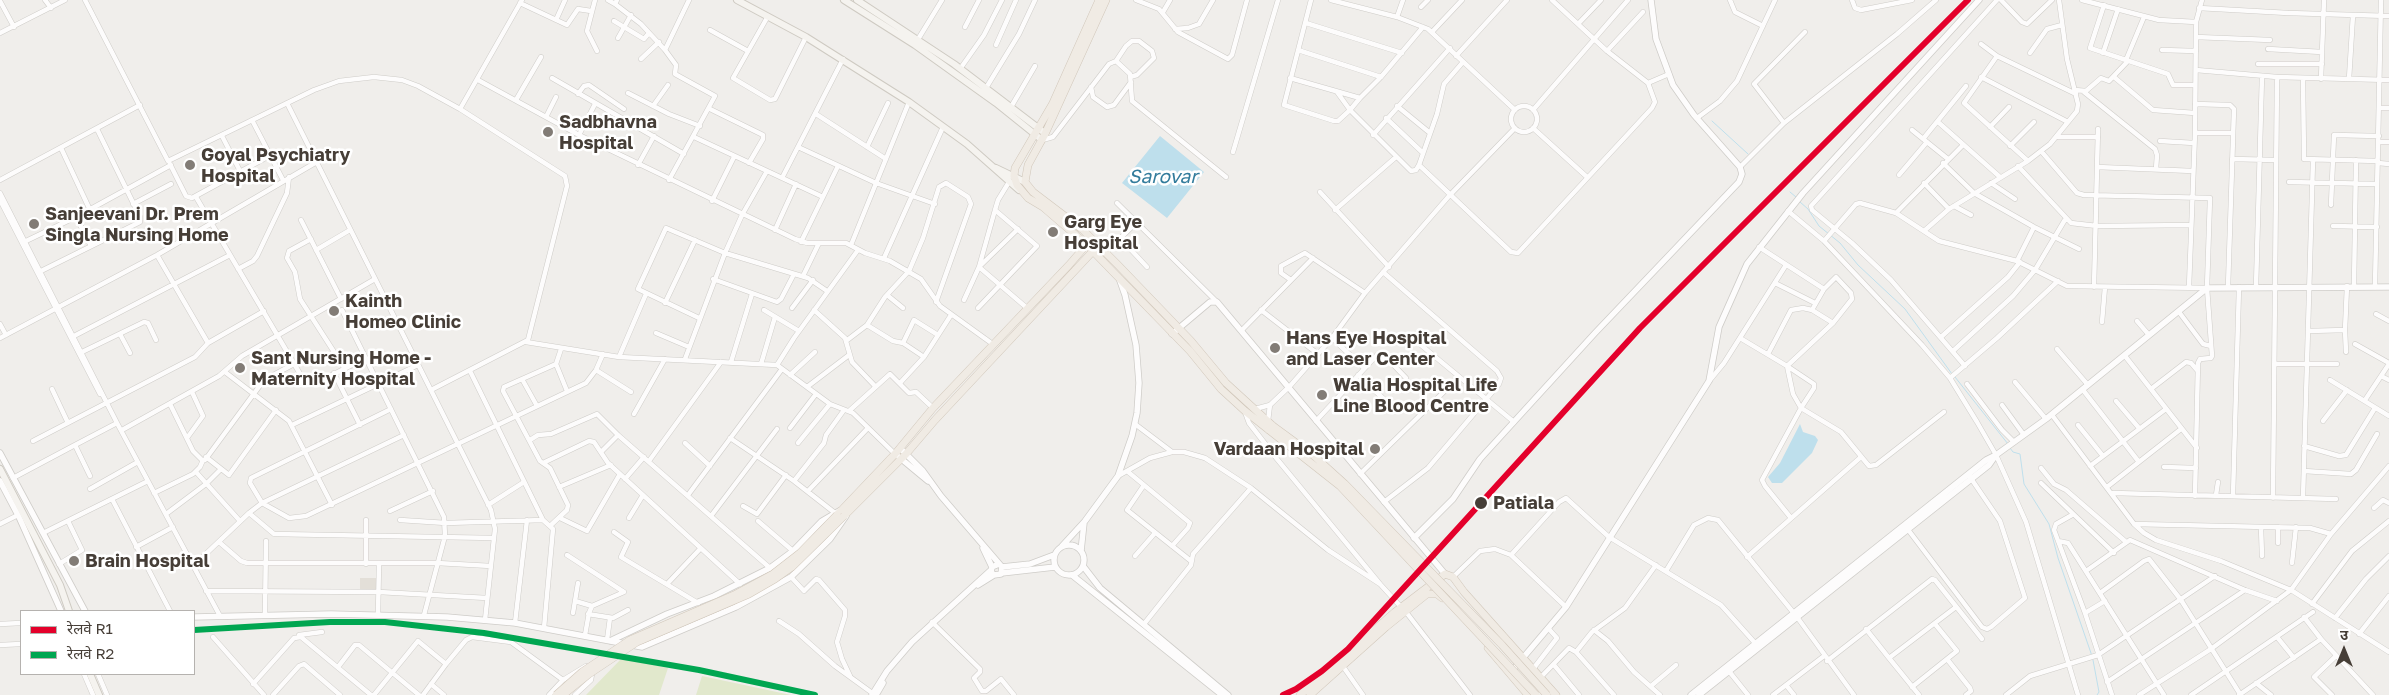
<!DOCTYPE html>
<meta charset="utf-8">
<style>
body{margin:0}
#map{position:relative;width:2389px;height:695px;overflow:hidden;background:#f0eeeb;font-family:"Golos Text","Noto Sans Devanagari",sans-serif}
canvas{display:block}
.legend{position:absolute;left:20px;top:610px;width:175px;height:65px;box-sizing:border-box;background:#fff;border:1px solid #b5b2af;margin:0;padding:6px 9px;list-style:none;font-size:15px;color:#463e37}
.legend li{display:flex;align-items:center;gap:10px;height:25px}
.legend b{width:25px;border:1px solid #b5b2af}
.north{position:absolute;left:2319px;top:625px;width:50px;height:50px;-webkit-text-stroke:4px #fff;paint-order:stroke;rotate:0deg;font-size:14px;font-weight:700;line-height:20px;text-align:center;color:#463e37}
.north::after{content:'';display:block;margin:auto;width:18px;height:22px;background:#463e37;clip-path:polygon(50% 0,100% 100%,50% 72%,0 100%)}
</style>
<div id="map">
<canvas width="2389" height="695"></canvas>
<ul class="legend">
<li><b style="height:6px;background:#e4002b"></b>रेलवे R1</li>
<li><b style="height:6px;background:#00a651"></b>रेलवे R2</li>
</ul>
<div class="north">उ</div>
</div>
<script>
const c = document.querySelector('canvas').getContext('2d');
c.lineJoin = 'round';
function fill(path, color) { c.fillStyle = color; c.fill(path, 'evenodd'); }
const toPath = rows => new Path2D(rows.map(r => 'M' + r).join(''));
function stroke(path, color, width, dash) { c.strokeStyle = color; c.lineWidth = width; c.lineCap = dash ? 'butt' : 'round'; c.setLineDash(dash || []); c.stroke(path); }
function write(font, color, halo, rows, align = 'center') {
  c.font = font + ' "Golos Text",sans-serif'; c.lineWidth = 5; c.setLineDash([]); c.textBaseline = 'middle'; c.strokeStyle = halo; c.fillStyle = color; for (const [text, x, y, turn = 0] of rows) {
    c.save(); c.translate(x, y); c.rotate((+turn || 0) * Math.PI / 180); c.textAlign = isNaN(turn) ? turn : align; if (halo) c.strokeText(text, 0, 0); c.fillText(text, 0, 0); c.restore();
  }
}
const residential = toPath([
 [360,578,377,578,377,591,360,590]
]);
const green = toPath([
 [622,658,668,668,659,695,586,695],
 [702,676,791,695,696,695]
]);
const water = toPath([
 [1160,136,1204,172,1167,218,1122,183],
 [1800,424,1803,432,1815,436,1818,440,1812,453,1782,483,1772,483,1768,477,1780,463]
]);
const stream = toPath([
 [1712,121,1748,154],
 [1790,192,1796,197],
 [1800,202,1808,209,1819,226,1840,243,1858,265,1905,309,1952,374],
 [1955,377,2008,444],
 [2010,448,2013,452,2020,454,2024,484,2049,524,2058,558,2092,656],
 [2093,660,2099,692,2097,695]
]);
const minor = toPath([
 [45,0,51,8],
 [85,0,168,161,314,90,339,81,374,77,402,80,418,86,460,109,565,176,567,186,528,340,431,390],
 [595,0,587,31,597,51],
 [608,0,615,4],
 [617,0,615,4,641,24,665,50,676,65,675,74,715,96,669,180],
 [1136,0,1159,9,1178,32,1228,59,1232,55,1247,0],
 [1311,0,1284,105,1334,121,1338,121,1350,110,1411,171,1416,170,1419,165,1437,114,1444,84,1463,62],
 [1331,0,1397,17,1428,29,1515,110],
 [1552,0,1607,51,1648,83],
 [1730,0,1735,12,1763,26],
 [1852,0,1855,8,1861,10,1912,0],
 [2001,0,2022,22,2027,24,2052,0],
 [2082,0,2159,20,2196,22],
 [0,1,14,27],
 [520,3,567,25,578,9,591,11],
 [2104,5,2090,48,2168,74,2173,85,2195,85],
 [1421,7,1428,0],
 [2199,8,2288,13,2389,16],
 [1163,12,1170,0],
 [768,16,733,78,770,100,775,99,806,37],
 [1397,17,1403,0],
 [556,20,565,0],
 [614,21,644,39,649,33],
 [1306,23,1402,53],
 [1578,24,1601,0],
 [965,27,979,0],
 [1175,29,1188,28,1199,24,1213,0],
 [710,30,748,51],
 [1432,32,1462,0],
 [0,33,65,0],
 [2196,37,2270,40],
 [618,38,631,15],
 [917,41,942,0],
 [1981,44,1997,56,2076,94],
 [996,45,1016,0],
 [2268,49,2322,52],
 [665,50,689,0],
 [1298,50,1381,77],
 [2162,50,2196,51],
 [1607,51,1643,12],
 [2030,53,2047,29,2062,25],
 [2103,53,2118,9],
 [1456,56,1507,0],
 [1997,56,1964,103,2028,161],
 [641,59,659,42],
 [2126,60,2144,17],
 [1116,61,1126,46,1132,41,1139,41,1152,51,1154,58,1137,75,1130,77],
 [2258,64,2322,64],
 [960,69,984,35,1002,0],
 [2196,70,2277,77,2389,80],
 [1981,77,2068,122],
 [2114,77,2153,110,2195,113],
 [552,78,684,154],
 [1290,78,1360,98,1381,77,1423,27],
 [2303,78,2304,159,2378,161],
 [2321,79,2324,0],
 [2349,79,2353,15],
 [478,80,579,135,795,239,807,243,846,243,865,253,890,261,921,279,940,306,994,345],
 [1091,87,1093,97,1107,107,1114,105,1131,82],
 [986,88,1019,34,1035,0],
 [2075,90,2086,91,2101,78,2109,81,2128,61],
 [1337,92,1350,110,1360,98],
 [2084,92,2155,149,2157,155,2156,169],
 [628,93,669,114,700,126],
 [578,94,584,86,589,85,624,109],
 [516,100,541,57],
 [287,103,491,510,495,529,485,620],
 [2195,104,2230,105,2234,109,2228,287],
 [653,106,668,85],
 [1397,106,1430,133],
 '1511 119a13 13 0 1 1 26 0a13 13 0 1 1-26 0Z',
 [1011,107,1035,66],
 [2379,108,2389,108],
 [460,109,522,0],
 [710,109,763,135,763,139,749,163],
 [1533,110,1628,0],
 [816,114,886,159],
 [546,117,556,97],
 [1386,118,1423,153],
 [1697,118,1720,101,1737,81,1775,0],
 [252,120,283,180],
 [1938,122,2000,177],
 [1784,123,1754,84,1805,32],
 [1990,127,2009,107],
 [1533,128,1587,177],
 [1912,130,1948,159],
 [2195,133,2233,133],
 [579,135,595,104],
 [1373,135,1450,48],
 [222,136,241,173],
 [694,137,823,197],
 [2058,137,2098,137],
 [1923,139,1966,86],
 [1042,140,1053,137,1109,64,1116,61,1130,74,1132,101,1226,177],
 [2160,141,2194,143],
 [2379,142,2389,142],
 [2010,146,2034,122],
 [798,147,876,183,935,204],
 [867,147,888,103],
 [61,148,90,210],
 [2041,151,2077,193,2084,195,2210,198,2207,288,2212,356,2211,358,2200,359,2198,363,2195,496],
 [1233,152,1278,0],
 [2232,159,2275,160],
 [1943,163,1974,193,2034,227,2079,249],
 [2378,163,2389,164],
 [170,164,186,196,192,198,271,155],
 [638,165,654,136],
 [1419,165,1511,252,1518,253,1652,108,1655,102,1648,83,1669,74],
 [2018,166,2071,223,2097,226,2190,225],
 [1740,167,1784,123,1897,34,1936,0],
 [2097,167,2193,171],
 [1899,175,1927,142],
 [782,178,843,59],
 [0,180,140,105],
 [2289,182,2377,184],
 [1924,183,1949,209],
 [1991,183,2015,199],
 [1320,192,1389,267],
 [0,193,117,423,220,616],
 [196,197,306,384,312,385,366,358],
 [0,200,100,394],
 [712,201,734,157],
 [1117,203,1217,302],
 [133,204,171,184],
 [2331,205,2334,135,2379,136],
 [1954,206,1971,215],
 [995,210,998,200,1009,182],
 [1335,210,1396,157],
 [1788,211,1824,241,1922,345,1950,378,1977,422,1996,455,2026,522,2078,695],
 [1896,213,1963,145],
 [76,217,91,246],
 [301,220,341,299],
 [2333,226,2377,227],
 [775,230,796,184],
 [1924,231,1949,209,2028,161,2050,144,2077,111,2078,104,2067,59,2059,0],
 [1120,238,1147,267],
 [311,239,289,251,287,258,295,272,300,299,345,369],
 [26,241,76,217,171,165],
 [1824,241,1856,204,1860,203,1896,213,1939,241,2017,261,2067,286,2207,288],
 [801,242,838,166],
 [851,245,909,102],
 [1759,247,1824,289],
 [316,250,350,230],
 [1105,253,1137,222],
 [157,255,208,343],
 [884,258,943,127],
 [2017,261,2034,227],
 [980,266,1018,229],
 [979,267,1027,308],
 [238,269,253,261,257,256,287,193,289,177],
 [41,271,140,222,140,217,97,129],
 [1383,272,1497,371,1501,378,1499,384,1428,468,1384,502],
 [803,276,819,243],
 [713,279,777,302,781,299,794,274],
 [1291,280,1281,273,1281,266,1305,253,1365,293],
 [1775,283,1815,303],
 [2354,286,2356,160],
 [2094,287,2098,129],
 [2189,287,2195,133,2196,22,2202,0],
 [2256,287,2262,76],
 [2375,287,2381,0],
 [887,295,903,308],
 [964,300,979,267,995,210,1037,246,978,308],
 [665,303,695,240],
 [792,308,813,280],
 [342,310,444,517,445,536,424,615],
 [764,310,799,331],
 [814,310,845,338,852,362,875,386],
 [1261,310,1318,354],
 [2179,312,2203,344,2211,346],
 [2376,314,2389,321],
 [699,318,638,289,666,228,725,253,808,278,827,291],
 [2137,321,2149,335],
 [2102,322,2105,287],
 [1833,323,1812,310,1824,289,1836,277,1851,293,1852,299,1833,323,1787,366,1814,384,1814,388,1801,408,1841,432,1869,466,1876,465,1944,412],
 [0,324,6,335],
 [867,325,893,341,903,343,924,357,900,383],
 [1242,330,1313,258],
 [2345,330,2347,286],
 [2309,331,2345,330,2346,352],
 [656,333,689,347],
 [120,334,130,353],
 [74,336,230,255],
 [1410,336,1514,422],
 [1941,337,2008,277,2020,262],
 [0,338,157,255,315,163],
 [1332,338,1364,368],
 [1740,338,1787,366,1793,394,1801,408,1762,480,1765,486,1791,518],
 [846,341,867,325,885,297,909,271,923,238,939,187,946,183,968,197,971,204,936,302],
 [526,342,619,357,777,365,830,404,853,413,895,454],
 [903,343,914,320,938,335],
 [2355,344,2389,363],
 [561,349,556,364,567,391],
 [2057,349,2088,385],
 [1953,351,2013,296,2035,270,2066,218],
 [82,352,144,322,148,323,156,340],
 [1768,354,1791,310,1803,308,1812,310],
 [2125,356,2197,448],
 [619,357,646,294],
 [924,357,951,315],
 [685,359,725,253,742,215,767,171],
 [731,362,752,294],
 [761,364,775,317],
 [2275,364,2337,364],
 [777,365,794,338,858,250],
 [1965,366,1891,280,1852,243,1812,210,1811,206,1997,0],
 [596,370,631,392],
 [470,371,543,520,553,529,544,628],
 [225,372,289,421,332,505],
 [334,373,360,425],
 [790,375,815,352],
 [1358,375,1387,402],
 [2381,376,2389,380],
 [1950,378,1997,338,2058,281],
 [522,379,537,406],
 [1710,380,1724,363,1786,265],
 [2330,380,2389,416],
 [2015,382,2046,419],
 [1967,384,2002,430,2014,442],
 [807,387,849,355],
 [52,389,68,423],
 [2151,389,2186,362,2191,363,2197,370],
 [2083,390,2139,462],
 [2365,400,2389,364],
 [2116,401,2139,428],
 [170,404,193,451,202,460,205,460,264,380,294,364],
 [2002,405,2024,435],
 [391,409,251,478,250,483,262,503,289,518,306,516,586,383,596,370,603,354],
 [1255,409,1270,405],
 [849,411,890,374,909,393,916,392,933,408],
 [1245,412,1249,423,1277,459,1380,584,1401,607],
 [634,414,665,359],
 [2052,415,2134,524,2144,533,2156,540,2221,561,2291,590,2331,534,2389,466],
 [1268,421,1270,405,1290,386,1332,338,1365,293,1449,196,1515,128],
 [1316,421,1377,355,1384,355,1406,378],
 [2323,421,2347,390],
 [1135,424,1172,452],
 [292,425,418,365],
 [2078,425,2103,456],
 [790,428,816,394],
 [122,430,219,376,242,356,375,279],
 [187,438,203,416,192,392],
 [730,438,794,481,835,513],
 [530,440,538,435,551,434,597,414,618,435,770,568],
 [33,441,195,357,208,343,264,311],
 [685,443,710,466],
 [798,443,830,404],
 [2304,446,2339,456,2346,455,2375,408],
 [601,452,618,435],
 [206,457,229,475,276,410],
 [649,461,721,362],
 [543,463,589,441,594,442,608,463,740,584],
 [2090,466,2166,409],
 [2164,467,2196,468],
 [2041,468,2054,484,2066,490,2125,541],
 [1127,471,1190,523,1188,528,1172,546],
 [2304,471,2351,474,2356,470,2377,434],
 [196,472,240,521],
 [1360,474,1459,377],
 [90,476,75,445,117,423],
 [1118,476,1150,458,1172,452,1184,452,1205,458,1251,488,1328,550,1380,584],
 [13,478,75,445],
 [625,479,644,457],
 [794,481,824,443,826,435,844,410],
 [2041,483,2114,553],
 [1144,485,1127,510,1191,561],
 [559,487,611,465],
 [2107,487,2181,429],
 [90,489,136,463],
 [808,491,868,428],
 [154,493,193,474,200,467,203,460],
 [2113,493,2336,499],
 [688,495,782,369],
 [2216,495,2218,482],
 [2233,496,2239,287],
 [2273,498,2277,77],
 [2303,498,2313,160],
 [112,499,170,611],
 [488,505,524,482],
 [743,506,757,514,786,475],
 [2374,508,2383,500,2389,503],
 [390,511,433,491],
 [249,513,262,503,404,435],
 [166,514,206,484,221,469],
 [2072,515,2056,524,2054,530,2085,613,2112,695],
 [711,516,777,429],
 [560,518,587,531,620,474],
 [629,518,643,495],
 [400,520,446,523,543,520],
 [758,521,793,551],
 [0,524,18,515],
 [2134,524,2310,528,2331,534],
 [551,525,567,510,568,505,550,468,540,461,503,391,504,387,556,364],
 [1906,527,1982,627,1987,629,1991,627,2025,598,2000,521,1970,477],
 [2261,527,2262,556],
 [614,532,628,542,621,557,698,603],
 [43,533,148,481],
 [2058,541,2068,543,2164,695],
 [219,542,241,561,247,563,437,563,491,566],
 [2278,543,2278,527],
 [136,547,173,527],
 [567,555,624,592,592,606,589,613,585,635],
 [1511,555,1566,607],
 [1135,556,1155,533],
 [1747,557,1861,457],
 [2292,563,2296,527],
 [59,564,82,550,68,521],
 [366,564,366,520],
 [193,566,249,513,274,534,494,538],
 [1666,571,1694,525,1708,518,1718,520,1797,617,1854,695],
 [2086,571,2130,540,2245,590,2277,601],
 [791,577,804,591,816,579,819,580,845,610,845,616,837,642,842,659,850,676],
 [1453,577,1480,551,1495,549,1511,555,1559,502,1566,498,1609,537,1721,605,1755,643],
 [668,583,700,549],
 [206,591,379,592,487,598],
 [2100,593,2144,561,2149,559,2181,600,2240,694],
 [575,601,592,606],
 [2312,604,2352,551,2389,521],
 [1406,612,1470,695],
 [573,613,578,583],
 [2085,613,2105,601],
 [378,614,379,564],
 [588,614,613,618,628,610],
 [265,615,266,541],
 [2304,617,2321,639],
 [2335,618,2366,579,2389,556],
 [779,621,799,634,835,666,875,695],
 [932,622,980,669,980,672,974,678,982,691,986,691,1001,679,1014,695],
 [515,623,527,520],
 [0,624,21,623],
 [1144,624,1191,565,1193,554,1251,488],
 [1866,629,1889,658,1956,607],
 [1594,630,1608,641,1634,672,1660,695],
 [2359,634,2389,596],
 [299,635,322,632],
 [213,637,264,695],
 [2277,637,2294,658],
 [607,640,610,618],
 [0,645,21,644],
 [1576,652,1614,695],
 [1889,658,1919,695],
 [1947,659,1970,688,1971,691,1966,695],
 [1827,661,1932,579,1935,580,1982,639],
 [1342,665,1363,695],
 [1554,665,1579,695],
 [338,667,355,645,359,645,419,695],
 [1533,669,1557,638,1548,628],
 [1728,670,1748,695],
 [84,674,93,695],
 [98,674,107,695],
 [1540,678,1569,648,1576,652,1592,632,1625,608,1656,565],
 [2107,682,2245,590],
 [2256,683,2271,695],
 [253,684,294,638,301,637,371,695],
 [431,684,444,695],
 [1786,685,1794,695],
 [1651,686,1676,665],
 [1912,687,1957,651,1935,624],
 [273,695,299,666,304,664,340,695],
 [374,695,418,641,446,664],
 [423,695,446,664,466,640,472,637,511,642,563,680],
 [549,695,563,680,586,666,592,674,591,680,575,695],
 [1773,695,1824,656],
 [2006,695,2030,676,2098,655,2215,576],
 [2139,695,2211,649,2291,590,2389,652],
 [2191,695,2313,612],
 [2239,695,2321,639,2373,695],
 [2332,695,2314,677,2336,656]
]);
const tertiary = toPath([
 [1172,334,1210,302,1217,302,1445,574],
 [900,448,923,471,941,496,1002,567,1001,574,994,575,991,572,992,567,999,564],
 [0,453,85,611],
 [899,457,928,481],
 [0,481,19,517,61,611],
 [1414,538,1453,499,1480,459,1595,333,1739,182,1742,174,1740,167,1694,115,1673,85,1656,39,1651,0],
 '1054 560a15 15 0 1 1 30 0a15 15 0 1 1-30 0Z',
 [1062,546,1085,521,1118,476,1132,436,1137,413,1139,383,1136,345,1125,295,1119,278],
 [983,548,992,567],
 [1081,551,1084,523],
 [1083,566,1100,588,1228,695],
 [1002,567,1030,564,1054,555],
 [1002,573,1055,567],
 [1072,575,1222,695],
 [978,585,994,575],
 [194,617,331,614,447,617,515,623,642,647,736,607,791,577,830,539,846,516],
 [610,641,667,614,714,596,770,568,793,551,822,521,839,511],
 [1511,672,1566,607,1709,381,1719,327,1747,264,1803,193,1979,0],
 [872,695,887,671,912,642,991,570],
 [876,695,883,683],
 [1691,695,1986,460,1996,455,2046,419,2207,288,2389,287],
 [1699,695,1989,465,1996,455]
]);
const secondary = toPath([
 [737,0,806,37,909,102,967,144,1019,190],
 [844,0,915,45,996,103,1042,140],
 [857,0,954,64,1042,131],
 [996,168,1025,182],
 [0,469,60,585,69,611],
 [90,674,99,695]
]);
const primary = toPath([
 [1099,0,1053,103,1015,168,1014,176,1017,185,1028,198,1043,207,1086,244,1190,351,1221,389,1245,411,1269,430],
 [1106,0,1045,134,1028,165,1025,182,1033,192,1083,230,1118,265,1191,341,1226,383,1273,426],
 [837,515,895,454,933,408,1069,265,1088,243],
 [844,516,906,454,935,420,1094,250],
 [1488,648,1528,695],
 [1300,695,1395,612,1445,574,1453,577,1464,592,1556,695],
 [1310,695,1386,627,1427,594,1437,594,1442,598]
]);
const primaryBridge = toPath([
 [1273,426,1314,456,1345,484,1502,645,1547,695],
 [1269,430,1340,486,1536,695],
 [556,695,582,672,630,640,734,595,773,574,800,553,837,515],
 [563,695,589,674,637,642,749,594,775,579,792,567,844,516]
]);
const rail1 = toPath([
 [1283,695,1296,689,1322,671,1348,649,1640,328,1968,0]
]);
const rail2 = toPath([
 [194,630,330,622,385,622,484,633,699,670,815,695]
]);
const markers = [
 [548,132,6,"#827c76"],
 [190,165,6,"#827c76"],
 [34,224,6,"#827c76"],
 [1053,232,6,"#827c76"],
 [334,311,6,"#827c76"],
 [1275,348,6,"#827c76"],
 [240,368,6,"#827c76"],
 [1322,395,6,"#827c76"],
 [1375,449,6,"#827c76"],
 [1481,503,7,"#463e37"],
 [74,561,6,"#827c76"]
];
const poiNames = [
 ["Sadbhavna",559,122],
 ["Hospital",559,143],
 ["Goyal Psychiatry",201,155],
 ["Hospital",201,176],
 ["Sanjeevani Dr. Prem",45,214],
 ["Singla Nursing Home",45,235],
 ["Garg Eye",1064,222],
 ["Hospital",1064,243],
 ["Kainth",345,301],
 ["Homeo Clinic",345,322],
 ["Hans Eye Hospital",1286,338],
 ["and Laser Center",1286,359],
 ["Sant Nursing Home -",251,358],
 ["Maternity Hospital",251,379],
 ["Walia Hospital Life",1333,385],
 ["Line Blood Centre",1333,406],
 ["Vardaan Hospital",1364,449,"right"],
 ["Brain Hospital",85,561]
];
const stopNames = [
 ["Patiala",1493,503]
];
const waterNames = [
 ["Sarovar",1163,177]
];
fill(residential, '#e3dfd8');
fill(green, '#e1e8cc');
fill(water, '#bedfec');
stroke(stream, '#bedfec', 1);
stroke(minor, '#ceccc8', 5.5);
stroke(tertiary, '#ceccc8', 7);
stroke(secondary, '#cecac2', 8);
stroke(primary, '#d1c7ba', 8);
stroke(minor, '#fdfcfc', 4.5);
stroke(tertiary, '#fdfcfc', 5.5);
stroke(secondary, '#f5f3ef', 6);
stroke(primary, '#f0ebe4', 7);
stroke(primaryBridge, '#d1c7ba', 8, []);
stroke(primaryBridge, '#f0ebe4', 7);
stroke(rail1, '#e4002b', 6);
stroke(rail2, '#00a651', 6);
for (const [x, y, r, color] of markers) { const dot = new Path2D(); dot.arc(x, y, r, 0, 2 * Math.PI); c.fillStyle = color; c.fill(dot); stroke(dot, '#fff', 2); }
write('bold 18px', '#463e37', '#fff', poiNames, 'left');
write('bold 18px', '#463e37', '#fff', stopNames, 'left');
write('italic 19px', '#337c9c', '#fff', waterNames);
</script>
